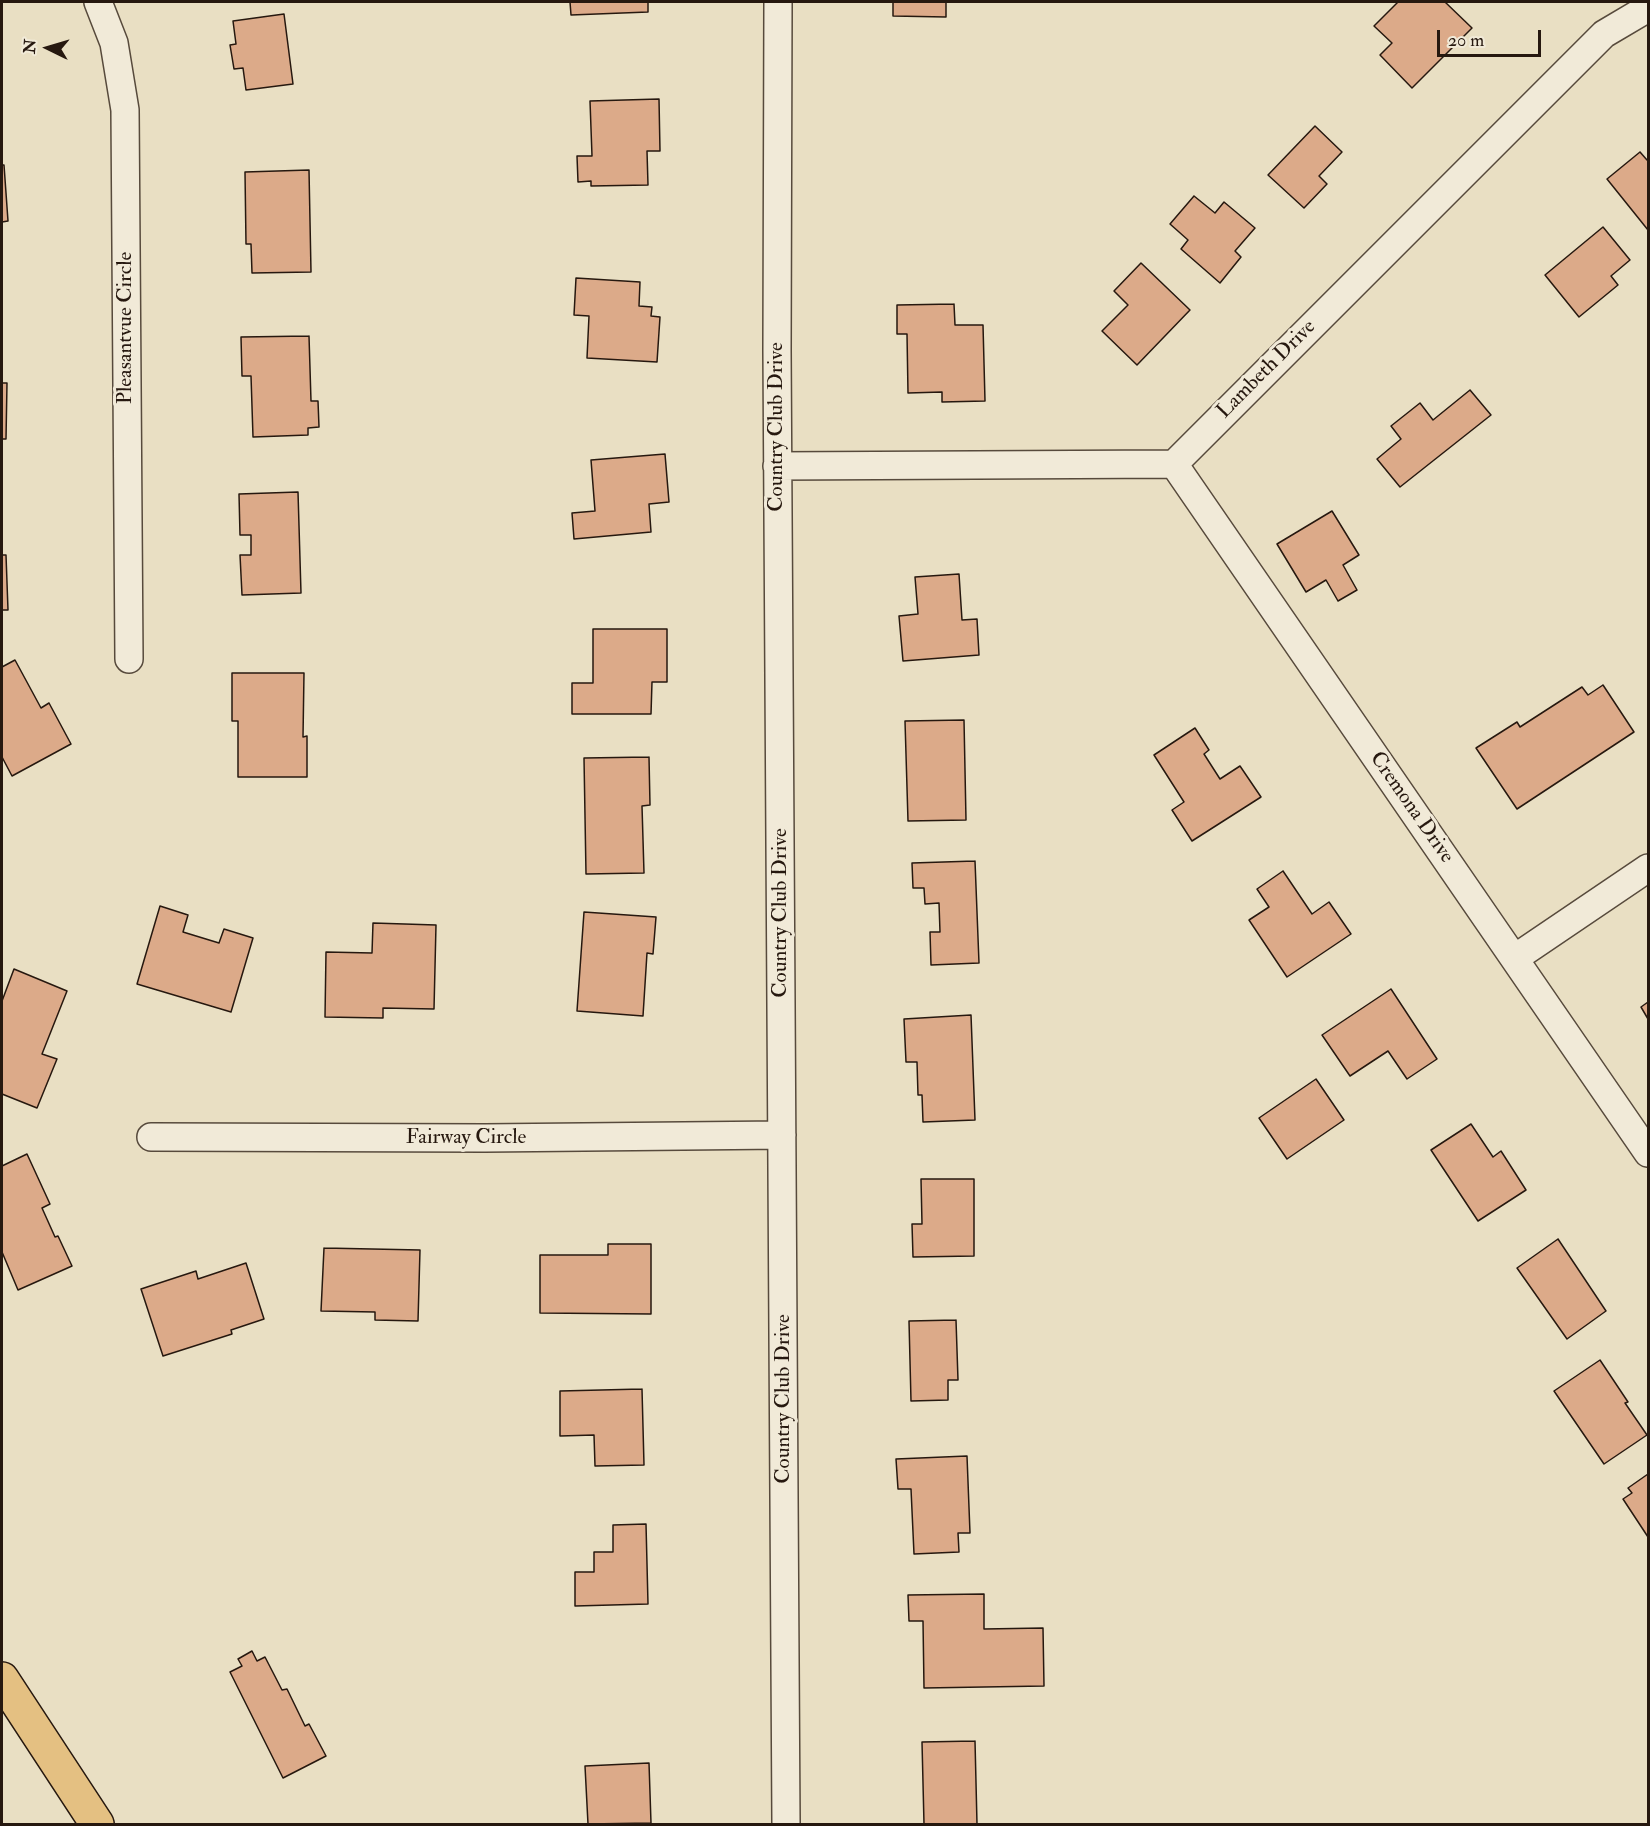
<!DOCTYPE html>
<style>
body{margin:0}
#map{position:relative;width:1650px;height:1826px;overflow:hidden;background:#e9dfc3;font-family:"IM FELL Double Pica",serif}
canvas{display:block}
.frame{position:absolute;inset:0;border:3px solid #26180f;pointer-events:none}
.north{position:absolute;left:18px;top:18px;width:60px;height:60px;-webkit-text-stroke:4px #f1ead8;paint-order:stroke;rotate:275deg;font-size:16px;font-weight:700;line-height:24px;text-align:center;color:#26180f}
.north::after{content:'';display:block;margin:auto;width:21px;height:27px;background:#26180f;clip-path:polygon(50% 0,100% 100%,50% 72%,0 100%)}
.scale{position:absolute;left:1437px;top:30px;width:104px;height:27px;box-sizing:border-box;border:3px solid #26180f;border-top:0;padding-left:8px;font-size:18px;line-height:21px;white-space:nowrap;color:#26180f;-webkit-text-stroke:4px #f1ead8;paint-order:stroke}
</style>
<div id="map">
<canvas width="1650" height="1826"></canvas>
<div class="frame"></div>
<div class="north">N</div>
<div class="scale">20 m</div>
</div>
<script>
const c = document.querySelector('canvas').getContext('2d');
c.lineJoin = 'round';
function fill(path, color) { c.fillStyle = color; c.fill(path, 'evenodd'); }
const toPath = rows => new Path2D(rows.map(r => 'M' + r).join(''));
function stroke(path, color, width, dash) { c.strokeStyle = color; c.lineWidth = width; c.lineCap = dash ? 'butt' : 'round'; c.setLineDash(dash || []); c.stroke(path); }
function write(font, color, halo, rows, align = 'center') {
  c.font = font + ' "IM FELL Double Pica",serif'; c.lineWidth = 6; c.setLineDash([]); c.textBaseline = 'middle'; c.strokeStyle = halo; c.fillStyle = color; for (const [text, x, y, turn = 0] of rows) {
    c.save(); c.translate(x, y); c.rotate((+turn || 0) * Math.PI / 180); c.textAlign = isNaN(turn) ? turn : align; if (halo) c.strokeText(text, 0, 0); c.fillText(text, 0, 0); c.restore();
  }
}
const building = toPath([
 [570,2,648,2,648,12,571,15,570,2],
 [893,2,946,2,946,17,893,16,893,2],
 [1398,2,1445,2,1472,28,1412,88,1380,55,1392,43,1374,26,1398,2],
 [284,14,293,84,246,90,243,68,234,69,230,45,236,44,233,21,284,14],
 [659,99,660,151,647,151,648,185,591,186,591,181,578,182,577,156,592,156,590,101,659,99],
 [1315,126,1342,152,1319,176,1327,184,1304,208,1268,175,1315,126],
 [1640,152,1647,160,1648,159,1648,230,1607,179,1640,152],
 [2,165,4,165,8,221,2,222,2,165],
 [309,170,311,272,252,273,251,244,246,244,245,172,309,170],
 [1194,196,1215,213,1224,202,1255,228,1235,251,1241,257,1220,283,1181,249,1188,240,1170,224,1194,196],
 [1603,227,1630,260,1611,276,1618,285,1579,317,1545,275,1603,227],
 [1141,263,1190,310,1137,365,1102,331,1128,305,1114,291,1141,263],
 [576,278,640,282,639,306,652,307,651,316,660,317,657,362,587,358,589,316,574,315,576,278],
 [954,304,955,325,983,325,985,401,942,402,942,392,908,393,907,334,897,334,897,305,954,304],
 [309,336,311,401,318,401,319,427,308,428,308,435,253,437,251,376,242,376,241,337,309,336],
 [2,383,7,383,6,439,2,439,2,383],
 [1470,390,1491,415,1400,487,1377,459,1401,439,1391,426,1420,403,1433,420,1470,390],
 [665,454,669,502,649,504,651,532,574,539,572,513,595,511,591,460,665,454],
 [298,492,301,593,242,595,240,555,251,555,251,535,240,535,239,494,298,492],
 [1332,511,1359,555,1343,565,1357,590,1338,601,1326,580,1306,592,1277,544,1332,511],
 [2,555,6,555,8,610,2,610,2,555],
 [959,574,962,620,977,619,979,655,903,661,899,616,918,614,915,577,959,574],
 [593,629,667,629,667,682,652,682,651,714,572,714,572,683,593,683,593,629],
 [15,660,41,708,49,703,71,744,12,776,2,757,2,667,15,660],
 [232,673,304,673,303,737,307,736,307,777,238,777,238,721,232,721,232,673],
 [1603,685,1634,732,1517,809,1476,748,1517,722,1520,727,1582,687,1588,695,1603,685],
 [964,720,966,820,908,821,905,721,964,720],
 [1195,728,1209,750,1204,754,1220,779,1240,766,1261,797,1192,841,1172,810,1184,802,1154,755,1195,728],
 [649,757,650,805,642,806,644,873,586,874,584,758,649,757],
 [975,861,979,963,931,965,930,932,940,932,939,903,925,904,924,888,913,888,912,863,975,861],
 [1283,871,1312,914,1329,902,1351,934,1287,977,1249,920,1269,907,1257,889,1283,871],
 [160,906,188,915,183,932,219,943,224,929,253,938,231,1012,137,984,160,906],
 [584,912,656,917,653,954,647,953,643,1016,577,1011,584,912],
 [373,923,436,925,434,1009,383,1008,383,1018,325,1017,326,952,372,953,373,923],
 [14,969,67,991,42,1054,57,1059,37,1108,2,1094,2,1001,14,969],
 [1391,989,1437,1059,1407,1079,1388,1051,1350,1076,1322,1035,1391,989],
 [1648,1002,1648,1019,1641,1007,1648,1002],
 [971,1015,975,1120,923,1122,922,1095,918,1095,917,1062,906,1062,904,1019,971,1015],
 [1316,1079,1344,1120,1287,1159,1259,1118,1316,1079],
 [1471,1124,1493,1157,1501,1151,1526,1190,1478,1221,1431,1150,1471,1124],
 [27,1154,50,1204,42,1208,55,1237,58,1236,72,1266,18,1290,2,1252,2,1166,27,1154],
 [921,1179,974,1179,974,1256,913,1257,912,1224,922,1224,921,1179],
 [1558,1239,1606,1311,1567,1339,1517,1268,1558,1239],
 [608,1244,651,1244,651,1314,540,1313,540,1255,608,1255,608,1244],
 [324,1248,420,1250,418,1321,375,1320,375,1312,321,1311,324,1248],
 [246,1263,264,1319,231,1330,232,1334,163,1356,141,1289,196,1271,198,1279,246,1263],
 [956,1320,958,1380,948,1380,948,1400,911,1401,909,1321,956,1320],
 [1600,1360,1628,1402,1625,1403,1647,1435,1604,1464,1554,1391,1600,1360],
 [642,1389,644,1465,595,1466,594,1435,560,1436,560,1391,642,1389],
 [967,1456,970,1533,958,1533,959,1552,914,1554,911,1489,898,1489,896,1459,967,1456],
 [1648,1474,1648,1537,1623,1499,1632,1493,1628,1488,1648,1474],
 [646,1524,648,1604,575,1606,575,1572,594,1572,594,1552,613,1552,613,1525,646,1524],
 [984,1594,984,1629,1043,1628,1044,1686,924,1688,923,1621,909,1621,908,1595,984,1594],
 [252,1651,257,1661,265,1657,282,1690,287,1689,305,1726,309,1724,326,1756,283,1778,230,1672,242,1666,238,1659,252,1651],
 [975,1741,977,1824,924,1824,922,1742,975,1741],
 [649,1763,651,1823,588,1824,585,1766,649,1763]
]);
const minor = toPath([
 [98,2,114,43,125,110,129,659],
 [778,2,777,350,786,1824],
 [1174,464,1648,1153],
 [777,466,1174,464,1604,34,1648,8],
 [1515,958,1648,868],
 [151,1137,485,1138,782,1135]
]);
const primary = toPath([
 [2,1679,97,1824]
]);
const streetNames = [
 ["Pleasantvue Circle",126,328,-90],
 ["Lambeth Drive",1267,370,-45],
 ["Country Club Drive",777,427,-90],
 ["Cremona Drive",1411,808,55],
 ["Country Club Drive",781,913,-90],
 ["Fairway Circle",466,1138],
 ["Country Club Drive",784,1399,-90]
];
fill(building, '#dcaa89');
stroke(building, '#26180f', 1.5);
stroke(minor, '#574a3c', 30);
stroke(primary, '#26180f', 36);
stroke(minor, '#f1ead8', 27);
stroke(primary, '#e4c082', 33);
write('21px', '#26180f', '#f1ead8', streetNames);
</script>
